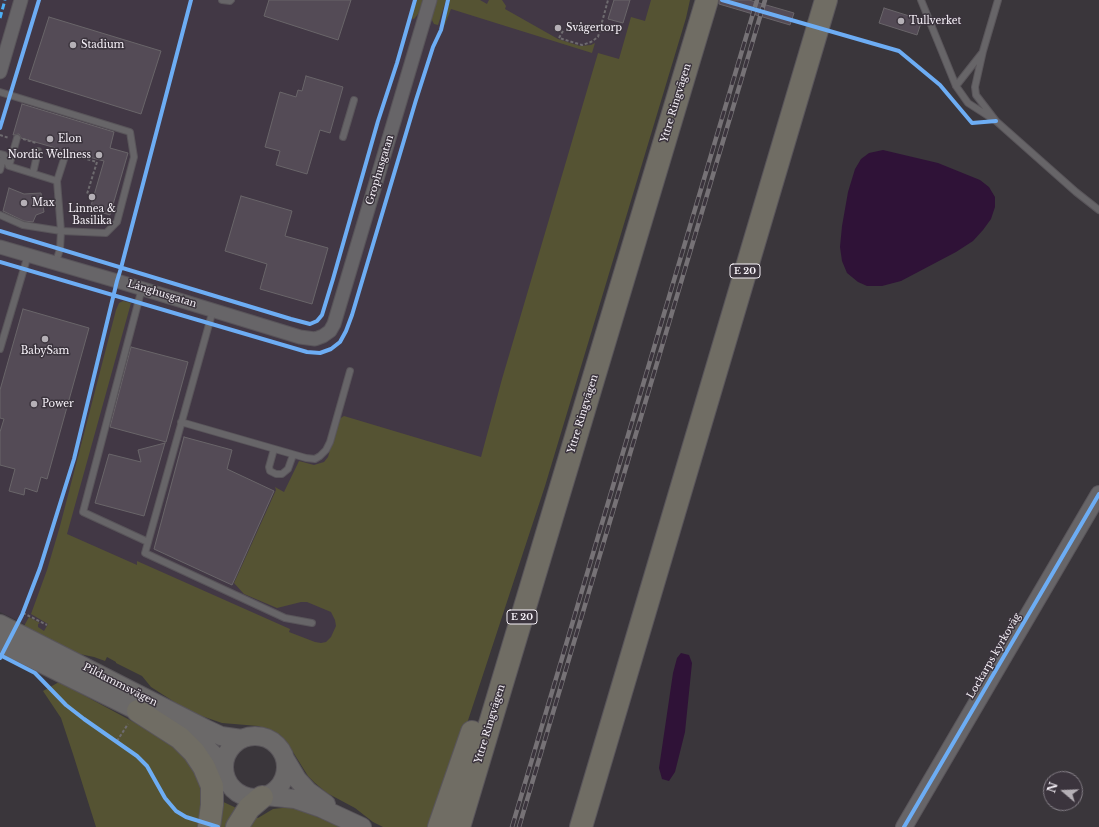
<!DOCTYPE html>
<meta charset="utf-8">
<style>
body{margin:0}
#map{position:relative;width:1099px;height:827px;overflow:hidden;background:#3a363b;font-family:"Libre Baskerville",serif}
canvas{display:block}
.north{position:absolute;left:1043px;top:771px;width:40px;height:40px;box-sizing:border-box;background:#3b343d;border:1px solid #868088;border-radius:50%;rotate:289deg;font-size:11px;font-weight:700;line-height:16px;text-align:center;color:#f7f2f9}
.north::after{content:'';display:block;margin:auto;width:14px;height:18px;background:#b5b0b6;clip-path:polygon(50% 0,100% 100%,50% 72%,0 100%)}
</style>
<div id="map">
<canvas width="1099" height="827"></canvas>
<div class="north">N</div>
</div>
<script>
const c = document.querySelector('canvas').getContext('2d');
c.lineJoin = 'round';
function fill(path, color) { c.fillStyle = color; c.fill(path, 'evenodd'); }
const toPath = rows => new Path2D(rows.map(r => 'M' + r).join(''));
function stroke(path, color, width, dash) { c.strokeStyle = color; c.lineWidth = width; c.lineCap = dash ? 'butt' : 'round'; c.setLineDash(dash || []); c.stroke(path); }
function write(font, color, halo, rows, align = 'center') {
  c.font = font + ' "Libre Baskerville",serif'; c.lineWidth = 3; c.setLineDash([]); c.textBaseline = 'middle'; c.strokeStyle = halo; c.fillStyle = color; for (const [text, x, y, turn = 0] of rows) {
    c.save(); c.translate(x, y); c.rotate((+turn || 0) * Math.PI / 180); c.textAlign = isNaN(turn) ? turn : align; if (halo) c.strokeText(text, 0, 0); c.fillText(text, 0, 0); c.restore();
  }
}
const built = toPath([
 [0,0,673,0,429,827,283,735,150,679,106,653,77,650,0,612]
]);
const green = toPath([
 [417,0,423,0,418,14,414,19,411,18],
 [436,0,446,0,438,25,434,24,431,18],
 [450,0,480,0,487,4,489,0,502,0,506,6,505,9,558,39,580,46,591,45,595,43,592,53,451,9,445,24,443,26],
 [651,0,690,0,686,18,545,486,433,827,383,827,373,822,355,808,327,793,315,783,308,776,288,744,280,735,270,730,258,726,222,723,190,712,151,687,142,676,116,663,116,662,107,657,105,661,94,657,70,652,35,634,24,626,29,617,40,623,38,624,38,627,44,631,48,624,31,614,47,570,60,526,116,310,119,303,123,301,131,303,67,534,137,565,137,561,290,629,289,632,315,642,321,643,326,642,331,637,336,626,335,620,331,612,307,602,301,602,277,608,244,594,234,583,276,490,275,487,284,492,299,461,314,465,324,462,328,457,339,419,344,416,481,457,502,379,598,53,619,59,631,17,645,21],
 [59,682,182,748,196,767,204,793,258,818,273,809,291,807,333,823,340,827,96,827,73,754,61,718,43,691]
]);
const water = toPath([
 [883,150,938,163,980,180,989,187,995,197,995,207,991,219,983,230,973,241,956,252,901,281,882,286,867,286,858,282,847,273,842,261,840,247,842,226,848,192,855,169,861,159,869,153],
 [681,653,689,655,692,663,685,732,675,772,669,781,662,779,659,768,673,673,677,658]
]);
const building = toPath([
 [269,0,351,0,338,40,264,16,269,0],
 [614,0,630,0,623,23,608,19,614,0],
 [719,0,749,0,794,13,790,25,719,4,719,0],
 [884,8,922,20,917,35,879,23,884,8],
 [49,17,161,51,141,114,29,79,49,17],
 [306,76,343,87,330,133,320,130,307,174,276,165,280,151,265,147,280,92,296,97,298,90,302,91,306,76],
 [22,104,114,132,110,148,128,153,110,215,90,209,104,161,70,152,67,149,63,150,21,138,19,134,13,135,22,104],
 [9,188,24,194,41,193,44,212,36,215,33,222,24,221,3,211,9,188],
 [241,196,292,211,285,236,328,248,312,304,260,289,267,264,225,251,241,196],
 [23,309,89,328,47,479,41,477,37,492,25,488,24,495,9,491,15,469,0,465,0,432,4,419,0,418,0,390,23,309],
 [131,347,188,362,166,442,110,427,131,347],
 [184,437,232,450,227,469,274,491,232,585,154,549,184,437],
 [165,443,144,516,95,503,109,454,141,462,138,450,165,443]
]);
const path = toPath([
 [563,31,559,38,582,45,591,42,598,37,608,0],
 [0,135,9,138],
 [23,139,36,143],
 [46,153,52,155,54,149,59,151],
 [73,155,97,162,87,194],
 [23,613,47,625],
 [117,741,128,724]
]);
const service = toPath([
 [222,0,230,1,231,0],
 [921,0,956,86,968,103,996,121,976,95,975,87,983,51,998,0],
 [956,86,982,53],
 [0,92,130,132,134,157,117,222,106,233,61,231,23,225,0,215],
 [996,121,1076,192,1099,210],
 [343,137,354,100],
 [0,154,4,155,9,166,57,181,61,231,60,249,56,262],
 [9,166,17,138],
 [0,170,4,155],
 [33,173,38,151],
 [57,181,66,153],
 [142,288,83,512,148,542],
 [213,310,145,553,285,618,312,623],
 [0,349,28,255],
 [181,422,306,458,315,459,320,456,326,450,330,442,350,371],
 [274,449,269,467,270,471,276,474,282,474,288,469,293,455]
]);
const minor = toPath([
 [0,72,21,0],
 [0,247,117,281,300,337,315,339,323,336,330,331,334,324,430,0]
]);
const tertiary = toPath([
 [904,827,1099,494]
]);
const secondary = toPath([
 [0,624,206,729,221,736,242,739],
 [0,643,150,717],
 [180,732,205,746,216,757,224,767],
 '224 767a31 31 0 1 1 62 0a31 31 0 1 1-62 0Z',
 [285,759,297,779,308,791,326,804],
 [266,796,295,799,321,808,362,827]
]);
const motorway = toPath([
 [138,711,180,738,194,752,204,767,212,786,212,805,209,827],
 [237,827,249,808,262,797],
 [439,827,472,732],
 [459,827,707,0],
 [581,827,826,0]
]);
const rail = toPath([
 [512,827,757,0],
 [519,827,765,0]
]);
const quiet = toPath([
 [0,18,5,0]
]);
const cycleway = toPath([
 [722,0,899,51,940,85,972,123,996,121],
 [0,128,39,0],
 [0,231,291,319,310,324,317,321,322,315,333,279,378,121,397,63,415,0],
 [0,262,307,352,320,353,331,349,340,342,346,331,352,315,416,100,433,47,441,30,448,0],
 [0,655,35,673,66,705,84,719,137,756,147,766,165,798,176,811,186,817,218,827],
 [0,658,22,615,40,568,74,459,117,281,121,268,191,0],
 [904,827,1099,494]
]);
const markers = [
 [901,21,4,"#b5b0b6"],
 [558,28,4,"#b5b0b6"],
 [73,45,4,"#b5b0b6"],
 [50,139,4,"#b5b0b6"],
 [99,155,4,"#b5b0b6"],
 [92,197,4,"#b5b0b6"],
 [24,203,4,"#b5b0b6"],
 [45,339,4,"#b5b0b6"],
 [34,404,4,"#b5b0b6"]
];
const shields = [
 [745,271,30],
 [522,617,30]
];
const shieldNames = [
 ["E 20",745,271],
 ["E 20",522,617]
];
const poiNames = [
 ["Tullverket",909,21],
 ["Svågertorp",566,28],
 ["Stadium",81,45],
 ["Elon",58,139],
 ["Nordic Wellness",91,155,"right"],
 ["Max",32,203],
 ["Linnea &",92,209,"center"],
 ["Basilika",92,221,"center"],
 ["BabySam",45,351,"center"],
 ["Power",42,404]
];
const streetNames = [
 ["Yttre Ringvägen",676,103,-73],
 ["Grophusgatan",380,170,-73],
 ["Långhusgatan",162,294,17],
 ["Yttre Ringvägen",583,414,-73],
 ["Lockarps kyrkoväg",994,656,-60],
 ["Pildammsvägen",120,685,27],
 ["Yttre Ringvägen",490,724,-73]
];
fill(built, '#423845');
fill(green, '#555333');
fill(water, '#2f1237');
fill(building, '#544b56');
stroke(building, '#696569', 1);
stroke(service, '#59555a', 8);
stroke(minor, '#59555a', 15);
stroke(tertiary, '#59555a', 18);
stroke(secondary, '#59555a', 20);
stroke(motorway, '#59555a', 24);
stroke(path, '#6e6b6f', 2, [3, 2]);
stroke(service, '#676568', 6);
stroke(minor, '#676568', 13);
stroke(tertiary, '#676568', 16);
stroke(secondary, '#6b6969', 18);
stroke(motorway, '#706d64', 22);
stroke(rail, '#767276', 4.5);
stroke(rail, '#3b343d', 3, [9]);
stroke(quiet, '#4cb0f7', 3, [6, 3]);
stroke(cycleway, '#6dadf4', 4);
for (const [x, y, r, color] of markers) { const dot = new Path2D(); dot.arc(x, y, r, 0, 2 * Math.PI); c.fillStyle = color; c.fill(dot); stroke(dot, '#3b343d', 1.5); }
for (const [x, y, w] of shields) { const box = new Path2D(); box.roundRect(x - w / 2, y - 7, w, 14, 3); c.fillStyle = '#3b343d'; c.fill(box); stroke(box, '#f7f2f9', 1); }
write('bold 9px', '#f7f2f9', null, shieldNames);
write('10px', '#f7f2f9', '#3b343d', poiNames, 'left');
write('10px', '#f7f2f9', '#3b343d', streetNames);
</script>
